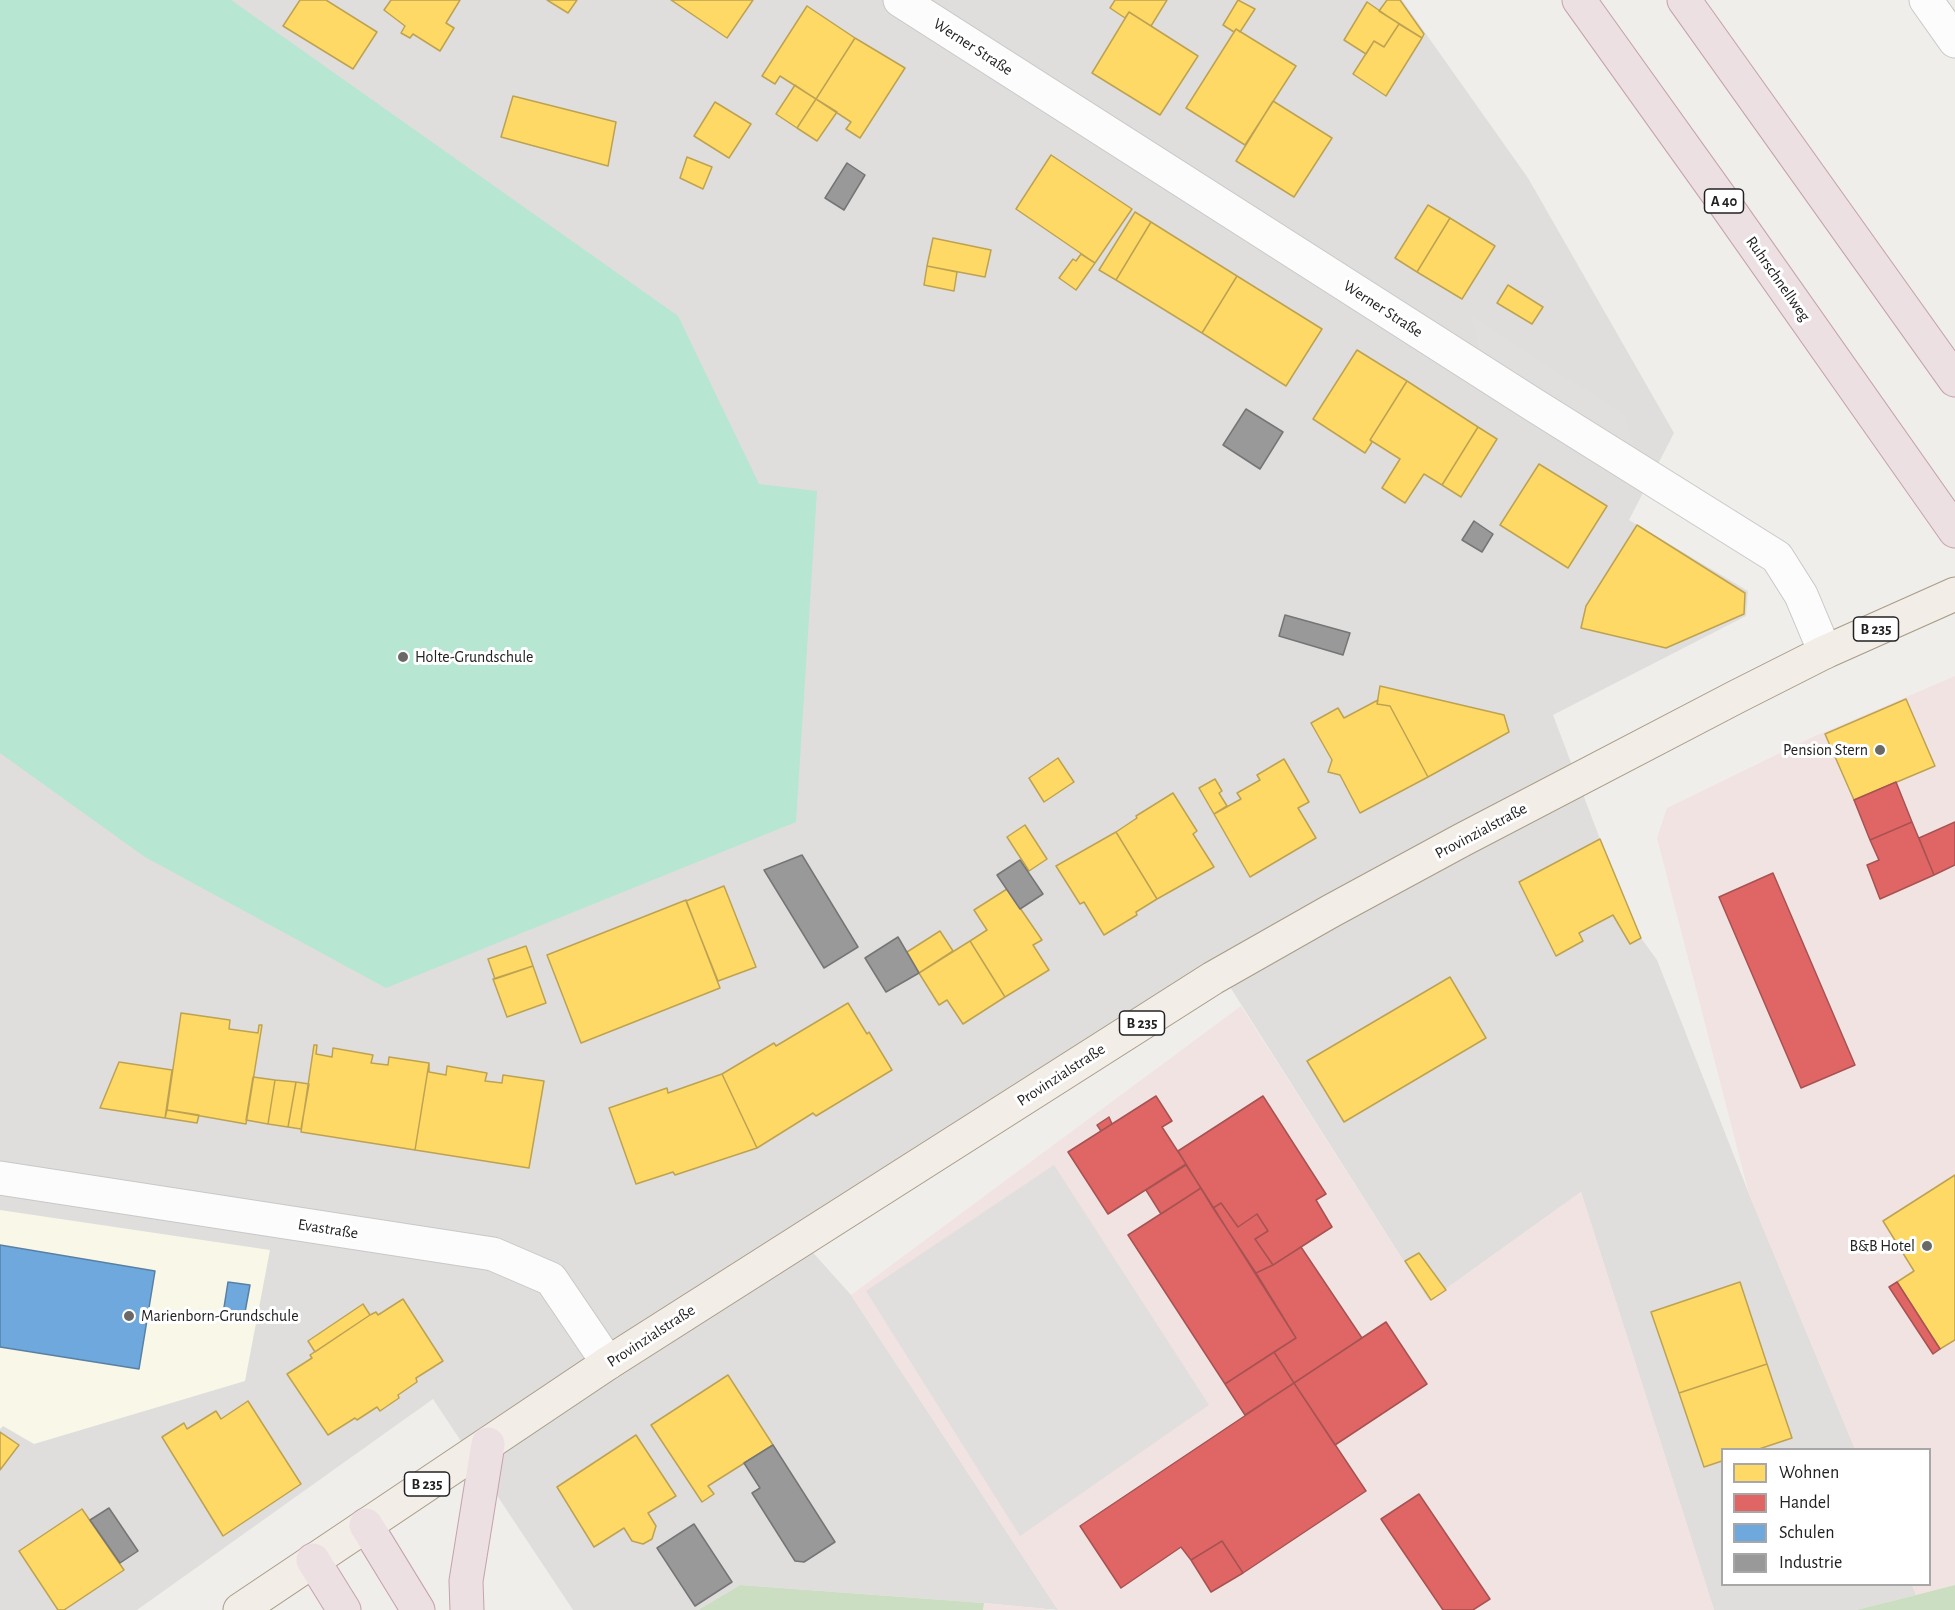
<!DOCTYPE html>
<meta charset="utf-8">
<style>
body{margin:0}
#map{position:relative;width:1955px;height:1610px;overflow:hidden;background:#f0eeeb;font-family:"Alegreya Sans",sans-serif}
canvas{display:block}
.legend{position:absolute;left:1721px;top:1448px;width:210px;height:138px;box-sizing:border-box;background:#fff;border:2px solid #a7a7a7;margin:0;padding:8px 10px;list-style:none;font-size:18px;color:#222}
.legend li{display:flex;align-items:center;gap:12px;height:30px}
.legend b{width:30px;border:2px solid #a7a7a7}
</style>
<div id="map">
<canvas width="1955" height="1610"></canvas>
<ul class="legend">
<li><b style="height:16px;background:#ffd966"></b>Wohnen</li>
<li><b style="height:16px;background:#e06666"></b>Handel</li>
<li><b style="height:16px;background:#6fa8dc"></b>Schulen</li>
<li><b style="height:16px;background:#999"></b>Industrie</li>
</ul>
</div>
<script>
const c = document.querySelector('canvas').getContext('2d');
c.lineJoin = 'round';
function fill(path, color) { c.fillStyle = color; c.fill(path, 'evenodd'); }
const toPath = rows => new Path2D(rows.map(r => 'M' + r).join(''));
function stroke(path, color, width, dash) { c.strokeStyle = color; c.lineWidth = width; c.lineCap = dash ? 'butt' : 'round'; c.setLineDash(dash || []); c.stroke(path); }
function write(font, color, halo, rows, align = 'center') {
  c.font = font + ' "Alegreya Sans",sans-serif'; c.lineWidth = 6; c.setLineDash([]); c.textBaseline = 'middle'; c.strokeStyle = halo; c.fillStyle = color; for (const [text, x, y, turn = 0] of rows) {
    c.save(); c.translate(x, y); c.rotate((+turn || 0) * Math.PI / 180); c.textAlign = isNaN(turn) ? turn : align; if (halo) c.strokeText(text, 0, 0); c.fillText(text, 0, 0); c.restore();
  }
}
const residential = toPath([
 [0,0,1402,0,1528,178,1674,433,1629,520,1748,591,1746,616,1553,715,1600,839,1641,938,1657,960,1749,1194,1855,1449,1722,1450,1722,1584,1912,1585,1916,1595,1856,1610,1714,1610,1581,1192,1429,1301,1218,968,799,1237,851,1295,1058,1610,984,1603,740,1585,698,1610,573,1610,433,1399,137,1610,0,1610]
]);
const commercial = toPath([
 [1955,676,1955,1585,1916,1595,1912,1585,1930,1584,1930,1450,1855,1449,1749,1194,1657,838,1667,808,1815,736],
 [1241,1006,1429,1301,1581,1192,1714,1610,1058,1610,851,1295],
 [984,1603,1055,1610,983,1610]
]);
const education = toPath([
 [0,1210,270,1250,245,1381,34,1444,3,1426,0,1429]
]);
const forest = toPath([
 [740,1585,984,1603,983,1610,698,1610],
 [1955,1585,1955,1610,1856,1610,1916,1595]
]);
const pitch = toPath([
 [0,0,231,0,678,316,759,484,817,491,796,822,386,988,145,857,0,753]
]);
const parking = toPath([
 [1471,316,1625,415,1635,451,1481,356],
 [1054,1165,1209,1405,1020,1536,866,1291]
]);
const homes = toPath([
 [300,0,326,0,377,32,353,69,283,26,300,0],
 [391,0,460,0,446,23,454,28,440,51,413,34,410,38,401,33,405,26,384,10,391,0],
 [547,0,577,0,568,13,547,0],
 [671,0,753,0,727,38,671,0],
 [1115,0,1167,0,1151,26,1129,12,1125,18,1110,8,1115,0],
 [1238,0,1255,9,1240,32,1236,29,1234,32,1223,25,1238,0],
 [1387,0,1400,0,1424,34,1422,38,1379,11,1387,0],
 [1367,2,1399,24,1384,47,1374,41,1366,54,1344,40,1367,2],
 [807,6,855,38,816,99,780,76,775,84,762,76,807,6],
 [1129,12,1198,56,1160,115,1092,73,1129,12],
 [1399,24,1422,38,1386,96,1353,74,1374,41,1384,47,1399,24],
 [1236,29,1296,66,1245,145,1186,108,1236,29],
 [855,38,905,68,860,138,846,129,851,122,816,99,855,38],
 [795,85,816,99,797,128,776,114,795,85],
 [513,96,616,122,608,166,501,137,513,96],
 [816,99,837,112,817,141,797,128,816,99],
 [1273,101,1332,138,1294,197,1236,161,1273,101],
 [715,102,751,124,729,158,694,136,715,102],
 [1051,155,1132,209,1095,263,1016,209,1051,155],
 [687,157,712,167,703,189,680,178,687,157],
 [1428,205,1450,218,1417,272,1395,258,1428,205],
 [1135,212,1151,222,1116,280,1099,270,1135,212],
 [1450,218,1495,246,1462,299,1417,272,1450,218],
 [1151,222,1237,276,1202,333,1116,280,1151,222],
 [933,238,991,250,985,277,927,266,933,238],
 [1081,254,1095,263,1076,290,1059,278,1073,259,1076,261,1081,254],
 [927,266,957,272,954,291,924,285,927,266],
 [1237,276,1322,329,1286,386,1202,333,1237,276],
 [1508,285,1543,307,1532,324,1497,303,1508,285],
 [1357,350,1407,381,1370,440,1372,442,1365,453,1313,419,1357,350],
 [1407,381,1478,427,1442,485,1424,474,1405,503,1382,488,1400,459,1370,440,1407,381],
 [1478,427,1497,439,1461,497,1442,485,1478,427],
 [1539,464,1607,506,1568,568,1500,525,1539,464],
 [1637,525,1745,593,1744,614,1666,648,1581,628,1586,606,1637,525],
 [1380,686,1504,715,1509,732,1428,777,1390,706,1377,704,1380,686],
 [1906,699,1935,766,1854,800,1825,734,1906,699],
 [1378,700,1377,704,1390,706,1428,777,1360,813,1340,775,1328,772,1332,760,1311,723,1338,708,1344,718,1378,700],
 [1058,758,1074,782,1044,802,1029,778,1058,758],
 [1284,759,1309,802,1298,808,1316,838,1250,877,1214,814,1241,799,1237,793,1260,780,1257,775,1284,759],
 [1215,779,1222,791,1219,793,1227,806,1214,814,1199,788,1215,779],
 [1173,793,1197,831,1193,834,1214,867,1157,899,1116,832,1137,818,1136,816,1173,793],
 [1025,825,1047,859,1029,871,1007,837,1025,825],
 [1116,832,1157,899,1136,912,1137,915,1104,935,1084,902,1080,904,1056,866,1116,832],
 [1600,839,1641,938,1630,944,1613,915,1579,933,1583,941,1556,956,1519,882,1600,839],
 [724,886,756,967,718,981,686,901,724,886],
 [1007,889,1042,940,1033,945,1049,970,1005,997,970,941,987,930,974,910,1007,889],
 [686,900,720,988,581,1043,547,955,686,900],
 [940,931,953,951,919,973,907,952,940,931],
 [970,941,1005,997,963,1024,947,1000,939,1005,919,973,970,941],
 [526,946,533,966,495,979,488,959,526,946],
 [533,966,546,1003,507,1017,493,979,533,966],
 [1450,977,1486,1038,1344,1122,1307,1061,1450,977],
 [848,1003,867,1034,869,1032,892,1070,816,1116,813,1113,757,1148,722,1074,774,1043,776,1046,848,1003],
 [181,1013,230,1020,229,1029,258,1033,259,1025,262,1025,246,1124,167,1110,181,1013],
 [314,1045,317,1045,316,1054,332,1057,333,1048,373,1055,371,1063,388,1065,389,1057,429,1063,415,1150,301,1132,314,1045],
 [119,1062,172,1070,165,1118,100,1108,119,1062],
 [429,1063,429,1072,446,1075,447,1066,487,1073,485,1081,502,1083,503,1075,544,1081,529,1168,415,1150,429,1063],
 [722,1074,757,1148,675,1175,673,1172,636,1184,609,1108,667,1088,668,1093,722,1074],
 [253,1077,275,1080,268,1124,246,1120,253,1077],
 [275,1080,296,1082,288,1127,268,1124,275,1080],
 [296,1082,309,1084,301,1129,288,1127,296,1082],
 [167,1110,199,1115,197,1123,165,1118,167,1110],
 [1955,1175,1955,1340,1940,1349,1897,1282,1914,1271,1883,1221,1955,1175],
 [1419,1253,1446,1290,1431,1300,1405,1261,1419,1253],
 [1740,1282,1767,1364,1679,1393,1651,1312,1740,1282],
 [403,1299,443,1361,416,1378,417,1382,398,1395,399,1398,380,1411,377,1407,357,1420,355,1418,328,1435,287,1374,312,1358,310,1355,370,1315,376,1312,378,1315,403,1299],
 [363,1304,370,1315,315,1352,308,1341,363,1304],
 [1767,1364,1792,1438,1756,1450,1722,1450,1722,1461,1704,1467,1679,1393,1767,1364],
 [728,1375,773,1445,708,1486,714,1494,702,1502,651,1425,728,1375],
 [248,1401,301,1484,223,1536,162,1437,184,1423,187,1429,216,1411,221,1419,248,1401],
 [0,1432,19,1445,0,1470,0,1432],
 [636,1435,676,1496,648,1513,656,1526,652,1539,643,1544,632,1541,624,1528,594,1547,557,1487,636,1435],
 [82,1509,124,1570,64,1610,58,1610,19,1551,82,1509]
]);
const shops = toPath([
 [1896,782,1912,822,1870,840,1854,800,1896,782],
 [1912,822,1934,875,1880,899,1867,865,1879,860,1870,840,1912,822],
 [1955,822,1955,865,1934,875,1919,838,1955,822],
 [1773,873,1855,1065,1801,1088,1719,897,1773,873],
 [1156,1096,1172,1121,1162,1127,1186,1164,1108,1214,1068,1152,1156,1096],
 [1263,1096,1326,1194,1316,1200,1332,1227,1273,1265,1255,1239,1268,1231,1257,1214,1238,1227,1221,1203,1213,1208,1178,1151,1263,1096],
 [1109,1117,1112,1124,1101,1131,1097,1125,1109,1117],
 [1186,1165,1201,1188,1161,1214,1146,1190,1186,1165],
 [1201,1188,1296,1338,1225,1384,1128,1235,1201,1188],
 [1221,1203,1238,1227,1257,1214,1268,1231,1255,1239,1273,1265,1256,1273,1213,1208,1221,1203],
 [1301,1247,1362,1338,1294,1383,1274,1352,1296,1338,1256,1273,1273,1265,1301,1247],
 [1897,1282,1940,1349,1933,1354,1889,1287,1897,1282],
 [1386,1322,1427,1384,1335,1445,1294,1383,1386,1322],
 [1274,1352,1294,1383,1245,1415,1225,1384,1274,1352],
 [1294,1383,1366,1491,1243,1573,1222,1541,1191,1560,1181,1547,1121,1588,1080,1526,1294,1383],
 [1419,1494,1490,1599,1473,1610,1443,1610,1381,1519,1419,1494],
 [1222,1541,1243,1573,1211,1592,1191,1560,1222,1541]
]);
const schools = toPath([
 [0,1245,155,1271,139,1369,0,1347,0,1245],
 [228,1282,250,1285,243,1323,222,1320,228,1282]
]);
const industry = toPath([
 [847,163,865,175,844,210,825,198,847,163],
 [1246,409,1283,432,1260,469,1223,445,1246,409],
 [1474,521,1493,534,1482,552,1462,540,1474,521],
 [1285,615,1350,633,1343,655,1279,636,1285,615],
 [802,855,858,947,824,968,764,870,802,855],
 [1020,860,1043,894,1020,909,997,875,1020,860],
 [898,937,919,973,886,992,865,958,898,937],
 [773,1445,835,1542,804,1562,795,1561,752,1493,760,1488,744,1463,773,1445],
 [109,1508,138,1551,120,1563,90,1520,109,1508],
 [694,1524,732,1582,695,1606,657,1548,694,1524]
]);
const street = toPath([
 [900,0,1534,405,1777,557,1801,595,1825,652],
 [1926,0,1955,41],
 [0,1178,493,1254,551,1279,608,1363]
]);
const primary = toPath([
 [240,1610,608,1363,1213,978,1331,911,1462,840,1736,697,1825,652,1955,594]
]);
const highway = toPath([
 [1579,0,1725,204,1955,531],
 [1684,0,1955,380],
 [366,1525,418,1610],
 [313,1560,344,1610],
 [467,1610,466,1581,488,1444]
]);
const markers = [
 [403,657,6,"#6a6968"],
 [1880,750,6,"#6a6968"],
 [1927,1246,6,"#6a6968"],
 [129,1316,6,"#6a6968"]
];
const shields = [
 [1724,201,39],
 [1876,629,45],
 [1142,1023,45],
 [427,1484,45]
];
const shieldNames = [
 ["A 40",1724,201],
 ["B 235",1876,629],
 ["B 235",1142,1023],
 ["B 235",427,1484]
];
const streetNames = [
 ["Werner Straße",973,47,33],
 ["Ruhrschnellweg",1778,279,55],
 ["Werner Straße",1383,309,33],
 ["Provinzialstraße",1481,831,-28],
 ["Provinzialstraße",1061,1075,-33],
 ["Evastraße",328,1229,9],
 ["Provinzialstraße",651,1336,-33]
];
const poiNames = [
 ["Holte-Grundschule",415,657],
 ["Pension Stern",1868,750,"right"],
 ["B&B Hotel",1915,1246,"right"],
 ["Marienborn-Grundschule",141,1316]
];
fill(residential, '#dfdedc');
fill(commercial, '#f1e3e1');
fill(education, '#f8f7e8');
fill(forest, '#cbdec1');
fill(pitch, '#b7e6d2');
fill(parking, '#e0dfde');
fill(homes, '#ffd966');
stroke(homes, '#bda252', 1.5);
fill(shops, '#e06666');
stroke(shops, '#a75252', 1.5);
fill(schools, '#6fa8dc');
stroke(schools, '#5880a4', 1.5);
fill(industry, '#999');
stroke(industry, '#757575', 1.5);
stroke(street, '#c9c8c7', 35);
stroke(primary, '#a79c86', 35);
stroke(highway, '#c5a2ac', 35);
stroke(street, '#fdfcfc', 33);
stroke(primary, '#f3ede7', 33);
stroke(highway, '#ece0e2', 33);
for (const [x, y, r, color] of markers) { const dot = new Path2D(); dot.arc(x, y, r, 0, 2 * Math.PI); c.fillStyle = color; c.fill(dot); stroke(dot, '#fff', 2); }
for (const [x, y, w] of shields) { const box = new Path2D(); box.roundRect(x - w / 2, y - 12, w, 24, 4.5); c.fillStyle = '#fff'; c.fill(box); stroke(box, '#222', 1.5); }
write('bold 15px', '#222', null, shieldNames);
write('16px', '#222', '#fff', streetNames);
write('16px', '#222', '#fff', poiNames, 'left');
</script>
